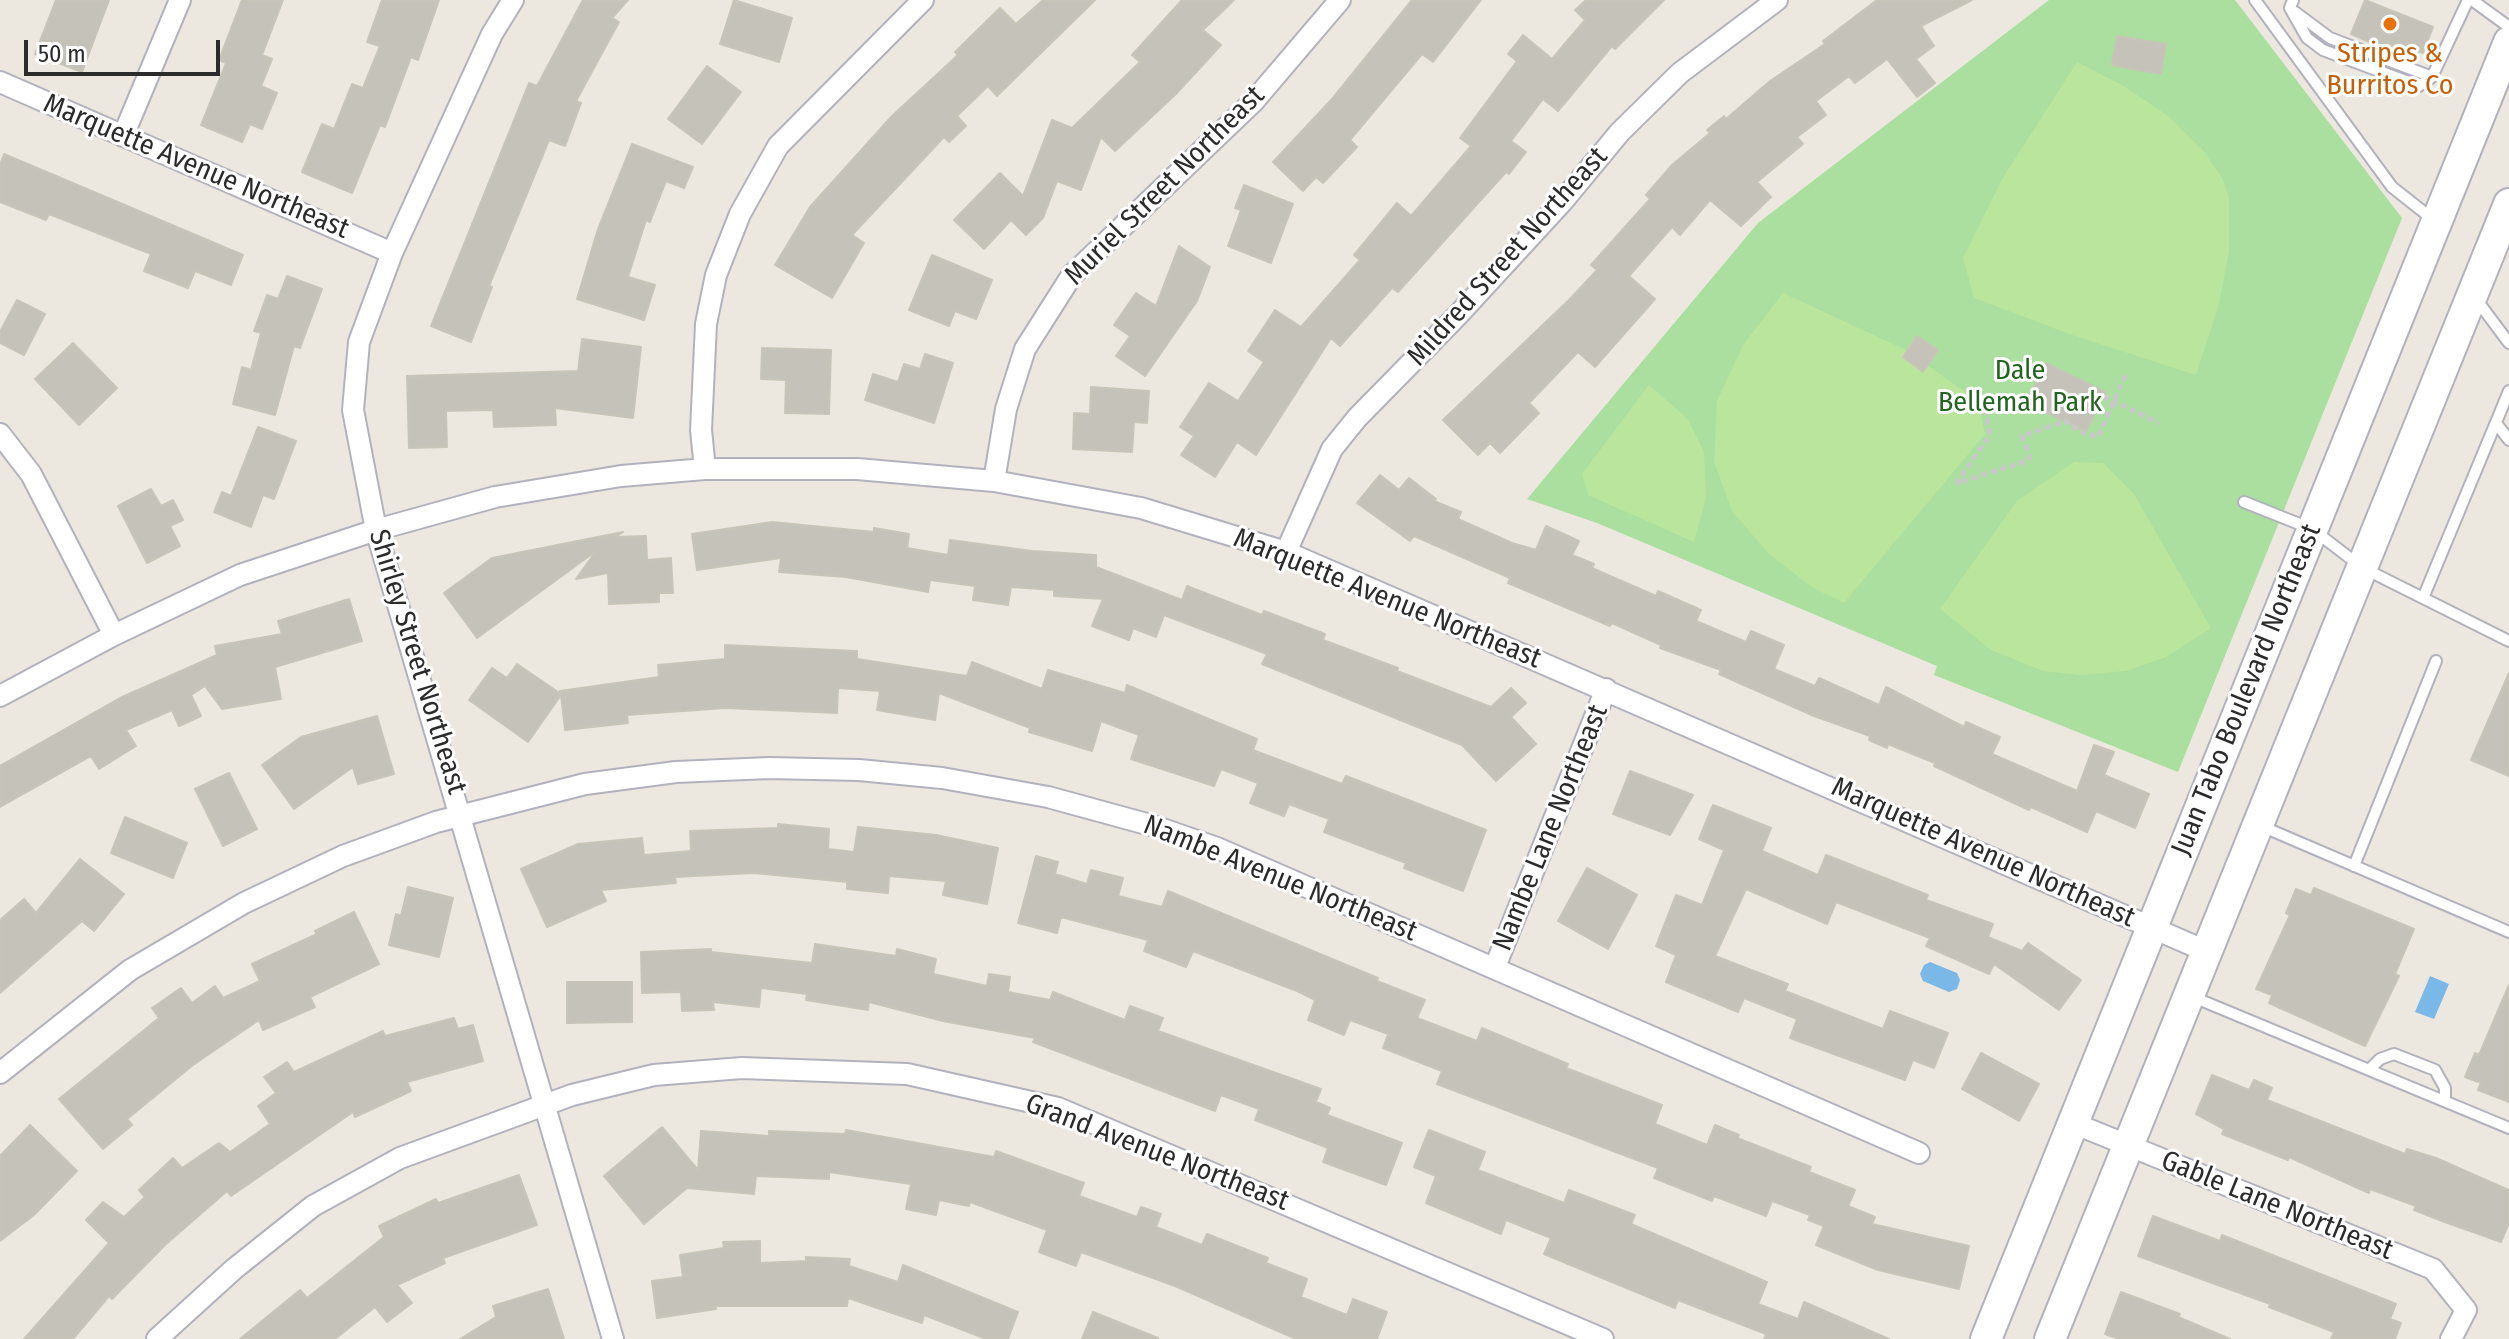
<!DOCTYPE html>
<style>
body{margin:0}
#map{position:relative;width:2509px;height:1339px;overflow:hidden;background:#ece8df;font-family:"Fira Sans Condensed",sans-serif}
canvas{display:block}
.scale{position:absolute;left:24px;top:40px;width:196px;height:36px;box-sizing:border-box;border:4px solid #2b2b2b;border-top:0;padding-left:10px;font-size:24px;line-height:28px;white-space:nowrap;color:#2b2b2b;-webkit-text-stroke:6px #fff;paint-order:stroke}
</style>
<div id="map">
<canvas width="2509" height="1339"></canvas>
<div class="scale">50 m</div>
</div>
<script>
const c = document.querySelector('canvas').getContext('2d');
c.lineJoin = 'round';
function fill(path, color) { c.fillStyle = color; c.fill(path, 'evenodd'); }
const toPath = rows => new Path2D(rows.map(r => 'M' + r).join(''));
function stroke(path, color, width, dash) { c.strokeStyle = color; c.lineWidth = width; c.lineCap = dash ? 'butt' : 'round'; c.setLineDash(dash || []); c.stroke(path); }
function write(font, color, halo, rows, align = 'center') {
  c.font = font + ' "Fira Sans Condensed",sans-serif'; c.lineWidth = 6; c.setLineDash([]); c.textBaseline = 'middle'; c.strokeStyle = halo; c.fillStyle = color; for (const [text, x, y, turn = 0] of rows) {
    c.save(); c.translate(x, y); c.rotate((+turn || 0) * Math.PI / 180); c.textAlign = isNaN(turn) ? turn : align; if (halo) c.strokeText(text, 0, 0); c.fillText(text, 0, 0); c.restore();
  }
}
const green = toPath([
 [2049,0,2235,0,2402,218,2178,772,1934,675,1937,666,1597,523,1527,499,1758,223]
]);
const pitch = toPath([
 [2077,62,2122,85,2167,115,2203,150,2222,178,2229,197,2229,251,2219,304,2196,375,2072,335,1974,298,1963,258,2002,179],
 [1783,293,1904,349,1978,401,1985,434,1844,603,1813,588,1768,553,1732,511,1714,462,1717,401,1743,345],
 [1649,385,1688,419,1704,452,1706,498,1694,542,1588,495,1582,474],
 [2074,462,2103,463,2134,494,2211,628,2166,657,2126,671,2080,675,2043,671,1991,650,1940,609,2017,501]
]);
const water = toPath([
 [1930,962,1957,973,1960,980,1957,989,1949,992,1923,981,1920,974,1924,965],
 [2430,976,2449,984,2434,1019,2415,1012]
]);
const building = toPath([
 [56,0,109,0,82,72,35,54,56,0],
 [242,0,283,0,262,55,272,59,261,86,277,93,262,129,250,124,242,142,201,125,226,63,219,60,242,0],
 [382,0,439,0,418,60,411,57,385,127,380,125,352,193,302,172,322,124,334,129,352,84,363,88,380,46,367,42,382,0],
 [583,0,628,0,612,18,619,22,576,101,581,103,565,146,549,140,489,286,492,287,471,342,431,326,529,83,537,86,583,0],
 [734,0,792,18,779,62,720,44,734,0],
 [1043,0,1095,0,997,96,988,86,957,116,966,126,949,142,944,137,852,235,864,243,832,298,775,265,810,207,892,116,958,55,955,52,1000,8,1016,24,1043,0],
 [1182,0,1234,0,1203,30,1221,45,1176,94,1115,151,1101,137,1081,190,1057,181,1043,218,1026,235,1011,220,984,249,954,220,1000,173,1023,196,1052,120,1072,128,1140,62,1132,55,1182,0],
 [1412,0,1481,0,1433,62,1422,54,1350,140,1357,147,1323,183,1316,177,1303,191,1273,162,1332,99,1412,0],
 [1586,0,1664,0,1615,49,1612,46,1558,111,1543,99,1511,141,1526,152,1509,174,1506,172,1398,292,1392,288,1340,346,1331,338,1256,455,1237,442,1215,477,1181,455,1194,436,1180,427,1209,383,1238,401,1264,362,1248,351,1275,310,1301,327,1360,260,1354,255,1397,203,1411,216,1471,146,1460,138,1517,61,1508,54,1523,35,1552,59,1585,20,1575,10,1586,0],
 [1877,0,1972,0,1921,26,1934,46,1916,59,1935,83,1917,97,1887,59,1855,83,1849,76,1816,101,1826,115,1797,137,1803,144,1757,182,1771,197,1741,226,1710,200,1680,235,1672,227,1629,276,1655,299,1595,367,1578,352,1529,403,1539,413,1500,453,1490,443,1478,455,1443,420,1570,299,1597,270,1591,265,1650,199,1646,195,1672,165,1710,133,1707,130,1724,116,1726,119,1770,81,1825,44,1823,41,1877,0],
 [2365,0,2433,27,2423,53,2418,51,2410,60,2351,34,2365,0],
 [2117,36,2166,44,2161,74,2112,65,2117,36],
 [707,66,741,92,702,144,668,119,707,66],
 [632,144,693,167,684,188,666,181,650,222,646,220,628,277,655,285,644,320,577,299,598,229,632,144],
 [4,154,243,255,231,285,195,271,188,288,144,271,151,254,49,214,46,220,0,202,0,165,4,154],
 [1244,185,1293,204,1271,263,1228,246,1241,210,1235,208,1244,185],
 [1179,246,1210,267,1197,301,1145,376,1116,356,1130,336,1114,325,1136,293,1156,306,1179,246],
 [932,255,992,280,976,319,955,311,949,326,909,310,932,255],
 [287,276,322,289,300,348,294,346,275,415,233,404,242,367,251,370,261,333,254,331,267,295,278,299,287,276],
 [17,300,45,314,24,355,0,343,0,332,17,300],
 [1917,336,1938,350,1923,372,1903,357,1917,336],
 [582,339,641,347,633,418,555,408,556,425,494,427,493,410,446,411,447,447,409,448,407,376,578,371,582,339],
 [73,343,117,388,79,425,35,379,73,343],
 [762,348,831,350,829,414,785,413,786,380,761,379,762,348],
 [925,354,953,363,934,423,865,400,873,374,898,382,904,364,920,369,925,354],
 [2046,363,2105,392,2086,431,2026,403,2046,363],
 [1091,387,1149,391,1147,423,1134,422,1132,452,1073,449,1074,413,1090,414,1091,387],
 [258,427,296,441,274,499,263,495,251,527,214,512,222,492,231,496,258,427],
 [1380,475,1399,490,1409,478,1436,499,1434,501,1461,512,1458,519,1512,543,1536,550,1546,526,1579,541,1572,555,1594,564,1592,568,1656,596,1658,591,1701,610,1696,621,1746,642,1751,631,1784,645,1774,669,1815,686,1819,678,1879,705,1886,687,1964,727,1966,722,2000,737,1992,754,2077,791,2094,745,2114,752,2104,775,2149,794,2135,828,2096,811,2087,832,2031,807,2029,810,1934,766,1935,763,1888,744,1887,748,1869,740,1870,736,1814,716,1719,674,1721,670,1660,648,1661,645,1612,623,1610,626,1508,583,1510,578,1414,536,1410,541,1357,503,1380,475],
 [151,489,161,506,173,500,183,520,170,526,180,546,147,563,118,506,151,489],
 [772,522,874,532,874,528,909,534,907,548,948,555,950,540,1032,551,1096,555,1096,567,1182,600,1187,586,1262,615,1264,611,1325,634,1323,640,1398,668,1397,671,1491,707,1511,688,1526,703,1511,717,1536,744,1496,781,1462,745,1262,664,1267,654,1164,615,1156,637,1133,628,1129,640,1092,626,1103,599,1054,596,1054,590,1011,587,1008,605,973,600,975,586,930,580,928,592,846,577,779,572,781,558,697,570,692,534,772,522],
 [623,532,615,537,646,536,647,560,671,558,673,593,659,593,659,602,609,604,608,573,576,579,596,551,477,638,444,593,492,558,623,532],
 [349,599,362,641,275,667,281,699,222,709,205,686,191,695,201,716,179,726,172,710,126,730,136,746,99,769,91,756,0,807,0,766,120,698,217,655,215,646,282,634,278,621,349,599],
 [725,645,857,651,857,659,967,676,972,662,1042,689,1048,670,1125,693,1127,685,1257,739,1253,750,1342,784,1346,776,1486,830,1463,891,1404,868,1406,863,1324,832,1329,819,1289,804,1284,816,1250,803,1258,783,1221,769,1214,786,1131,759,1139,735,1101,721,1092,751,1029,732,1030,728,939,693,935,720,877,710,880,691,838,688,837,713,726,708,627,715,628,723,565,730,561,695,528,742,469,700,492,668,507,678,517,664,561,694,560,691,659,677,658,665,725,659,725,645],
 [2509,673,2509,776,2471,760,2509,673],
 [377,716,394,774,358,784,353,767,294,809,262,765,301,737,377,716],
 [1630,771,1693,795,1670,835,1613,814,1630,771],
 [229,773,257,829,223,846,195,789,229,773],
 [1713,805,1771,828,1762,851,1818,875,1826,855,1928,895,1926,900,1993,924,1988,937,2022,951,2028,943,2081,980,2059,1010,1994,964,1989,974,1926,946,1930,938,1836,902,1827,924,1746,889,1715,956,1788,984,1785,991,1883,1029,1890,1011,1948,1033,1934,1068,1913,1060,1905,1080,1790,1038,1797,1019,1744,998,1738,1012,1666,982,1676,955,1656,946,1676,895,1702,905,1724,850,1699,839,1713,805],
 [125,817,187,843,173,878,111,853,125,817],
 [778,824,829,829,828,849,854,852,858,827,936,835,998,848,987,904,943,895,946,881,889,876,888,893,847,889,847,882,754,873,675,877,676,883,601,890,606,901,547,927,521,869,578,844,642,838,644,855,691,851,690,831,778,828,778,824],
 [1036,856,1058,862,1055,874,1087,884,1091,870,1123,878,1118,896,1162,907,1168,891,1378,978,1377,981,1425,1000,1417,1018,1477,1041,1482,1028,1568,1064,1566,1068,1662,1105,1655,1124,1707,1145,1715,1125,1739,1135,1737,1138,1811,1167,1809,1172,1855,1190,1848,1206,1875,1217,1872,1224,1969,1246,1959,1289,1878,1270,1816,1245,1824,1226,1808,1220,1810,1215,1772,1201,1766,1216,1714,1196,1712,1201,1654,1178,1658,1168,1437,1084,1442,1071,1383,1048,1388,1034,1350,1020,1344,1035,1308,1020,1315,1000,1297,991,1193,951,1186,967,1144,951,1148,940,1061,917,1057,933,1018,923,1036,856],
 [80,859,124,894,94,931,82,921,0,993,0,920,24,899,36,913,80,859],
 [1587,868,1637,895,1608,949,1558,921,1587,868],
 [408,887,453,898,439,957,389,945,396,914,401,916,408,887],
 [2314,888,2414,929,2395,974,2399,976,2365,1046,2269,1003,2272,995,2256,989,2290,915,2286,913,2296,889,2311,895,2314,888],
 [354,912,379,964,310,997,315,1007,263,1030,259,1020,193,1065,127,1119,132,1125,103,1149,59,1099,159,1018,152,1008,181,988,192,1003,215,986,223,998,260,981,252,964,317,934,315,931,354,912],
 [815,944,896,956,897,949,936,959,933,974,987,986,989,974,1010,977,1008,992,1050,1000,1053,992,1125,1020,1130,1006,1163,1018,1158,1031,1321,1089,1316,1102,1330,1108,1327,1115,1402,1143,1386,1185,1323,1162,1328,1148,1255,1120,1259,1109,1221,1095,1215,1111,1033,1042,1035,1038,943,1021,869,1002,868,1010,806,1000,807,994,761,988,759,1007,713,1002,714,1010,682,1011,681,992,642,993,641,952,711,949,711,952,812,963,815,944],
 [567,982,632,982,632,1022,567,1023,567,982],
 [2509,985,2509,1102,2478,1090,2481,1083,2465,1077,2475,1053,2479,1055,2509,985],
 [454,1018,458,1029,473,1025,483,1061,407,1082,411,1091,355,1117,353,1112,231,1196,227,1191,165,1245,112,1299,109,1296,73,1339,24,1339,109,1243,86,1220,103,1202,124,1217,145,1197,139,1190,173,1158,182,1168,219,1143,230,1152,270,1124,258,1106,276,1093,264,1077,287,1062,294,1072,383,1031,385,1036,454,1018],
 [1981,1053,2039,1084,2019,1121,1962,1089,1981,1053],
 [2212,1075,2249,1090,2254,1080,2272,1088,2267,1100,2405,1154,2407,1149,2436,1158,2509,1190,2509,1223,2501,1242,2442,1221,2414,1210,2416,1206,2370,1189,2369,1193,2289,1157,2288,1160,2222,1134,2224,1129,2196,1114,2212,1075],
 [30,1125,77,1171,34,1215,0,1241,0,1156,30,1125],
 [662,1127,698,1170,701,1131,769,1136,769,1131,845,1134,846,1130,994,1157,996,1151,1084,1183,1079,1196,1137,1217,1141,1207,1161,1214,1156,1227,1202,1245,1207,1234,1268,1258,1266,1263,1307,1279,1301,1297,1347,1315,1353,1299,1387,1312,1377,1339,1296,1339,1175,1286,1081,1252,1076,1266,1039,1252,1047,1230,970,1202,969,1206,939,1200,936,1215,906,1209,911,1184,829,1172,829,1179,756,1176,754,1194,687,1188,644,1224,604,1176,662,1127],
 [1429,1130,1485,1152,1478,1170,1564,1203,1569,1190,1635,1215,1631,1224,1767,1282,1758,1304,1798,1319,1804,1302,1889,1339,1764,1339,1766,1334,1678,1300,1675,1308,1544,1254,1551,1238,1506,1220,1501,1234,1426,1203,1436,1176,1414,1167,1429,1130],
 [519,1175,537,1225,443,1258,445,1263,397,1285,412,1303,387,1322,375,1307,335,1339,240,1339,300,1290,307,1298,384,1237,379,1226,436,1199,438,1203,519,1175],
 [2153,1216,2220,1241,2222,1235,2396,1304,2390,1319,2401,1323,2395,1339,2331,1339,2334,1332,2269,1307,2270,1304,2138,1256,2153,1216],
 [760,1241,760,1263,806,1261,806,1257,850,1259,849,1266,898,1282,903,1265,1018,1312,1008,1339,986,1339,924,1315,922,1323,848,1298,847,1306,716,1306,716,1309,657,1318,652,1281,683,1277,680,1255,724,1248,723,1242,760,1241],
 [548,1289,564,1339,460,1339,496,1317,493,1306,548,1289],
 [2121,1292,2180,1314,2178,1317,2230,1339,2119,1339,2105,1334,2121,1292],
 [1093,1312,1158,1338,1158,1339,1082,1339,1093,1312]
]);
const path = toPath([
 [2103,396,2159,423],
 [1985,409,1990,435,1957,483,2027,461,2030,457,2022,436,2065,421,2080,432,2098,437,2126,374]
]);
const service = toPath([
 [2255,0,2392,187,2435,221],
 [2293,0,2290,8,2307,38,2323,50,2419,86,2432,77,2468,0],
 [2472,0,2509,27],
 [2295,12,2330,38,2432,77],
 [2476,299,2509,343],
 [2496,423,2509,440],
 [2244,502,2312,529,2363,568,2509,641],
 [2423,598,2509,391],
 [2261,826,2509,932],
 [2354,866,2436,661],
 [2193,997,2509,1128],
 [2369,1070,2380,1059,2394,1054,2435,1070,2445,1088,2445,1101]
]);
const minor = toPath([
 [513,0,492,34,392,253,359,342,353,410,376,530,613,1339],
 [0,82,392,253],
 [123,136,180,0],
 [0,434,31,474,114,635],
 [705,469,701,430,706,324,716,275,740,214,778,146,923,0],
 [994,481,1006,409,1025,349,1072,275,1254,101,1340,0],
 [1286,552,1332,449,1357,418,1458,315,1562,202,1620,132,1680,73,1777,0],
 [0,696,114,635,240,575,376,530,495,497,621,476,705,469,857,469,994,481,1141,508,1286,552,2208,952],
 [1495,967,1606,689],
 [0,1073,130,970,244,903,343,856,436,822,585,784,676,772,769,768,859,770,942,778,1048,797,1154,826,1217,848,1919,1153],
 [2073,1123,2433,1269,2466,1310,2451,1339],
 [157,1339,234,1269,313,1206,400,1158,572,1095,654,1075,742,1068,907,1074,1058,1108,1603,1339]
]);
const secondary = toPath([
 [1986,1339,2509,42],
 [2050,1339,2509,204]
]);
const markers = [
 [2390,24,8,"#e8710a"]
];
const foodNames = [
 ["Stripes &",2390,54],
 ["Burritos Co",2390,86]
];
const streetNames = [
 ["Marquette Avenue Northeast",196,167,23],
 ["Muriel Street Northeast",1165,186,-45],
 ["Mildred Street Northeast",1508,257,-48],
 ["Marquette Avenue Northeast",1387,599,22],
 ["Shirley Street Northeast",417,662,73],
 ["Juan Tabo Boulevard Northeast",2247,690,-68],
 ["Nambe Lane Northeast",1551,828,-68],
 ["Marquette Avenue Northeast",1983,853,24],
 ["Nambe Avenue Northeast",1280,879,22],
 ["Grand Avenue Northeast",1157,1153,21],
 ["Gable Lane Northeast",2277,1206,22]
];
const parkNames = [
 ["Dale",2020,371],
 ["Bellemah Park",2020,403]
];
fill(green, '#aadf9f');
fill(pitch, '#bae59c');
fill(water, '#79b8e7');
fill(building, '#c5c2ba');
stroke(building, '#c8c5b8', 2);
stroke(service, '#b2b2be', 14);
stroke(minor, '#b2b2be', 24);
stroke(secondary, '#b2b2be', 34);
stroke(path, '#c8c8c8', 5, [6, 4]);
stroke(service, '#fff', 10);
stroke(minor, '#fff', 20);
stroke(secondary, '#fff', 30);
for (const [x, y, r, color] of markers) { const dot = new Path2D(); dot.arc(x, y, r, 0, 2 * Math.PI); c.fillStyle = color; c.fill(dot); stroke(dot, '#fff', 3); }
write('28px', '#c56008', '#fff', foodNames);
write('28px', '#2b2b2b', '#fff', streetNames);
write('28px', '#236420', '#fff', parkNames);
</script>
